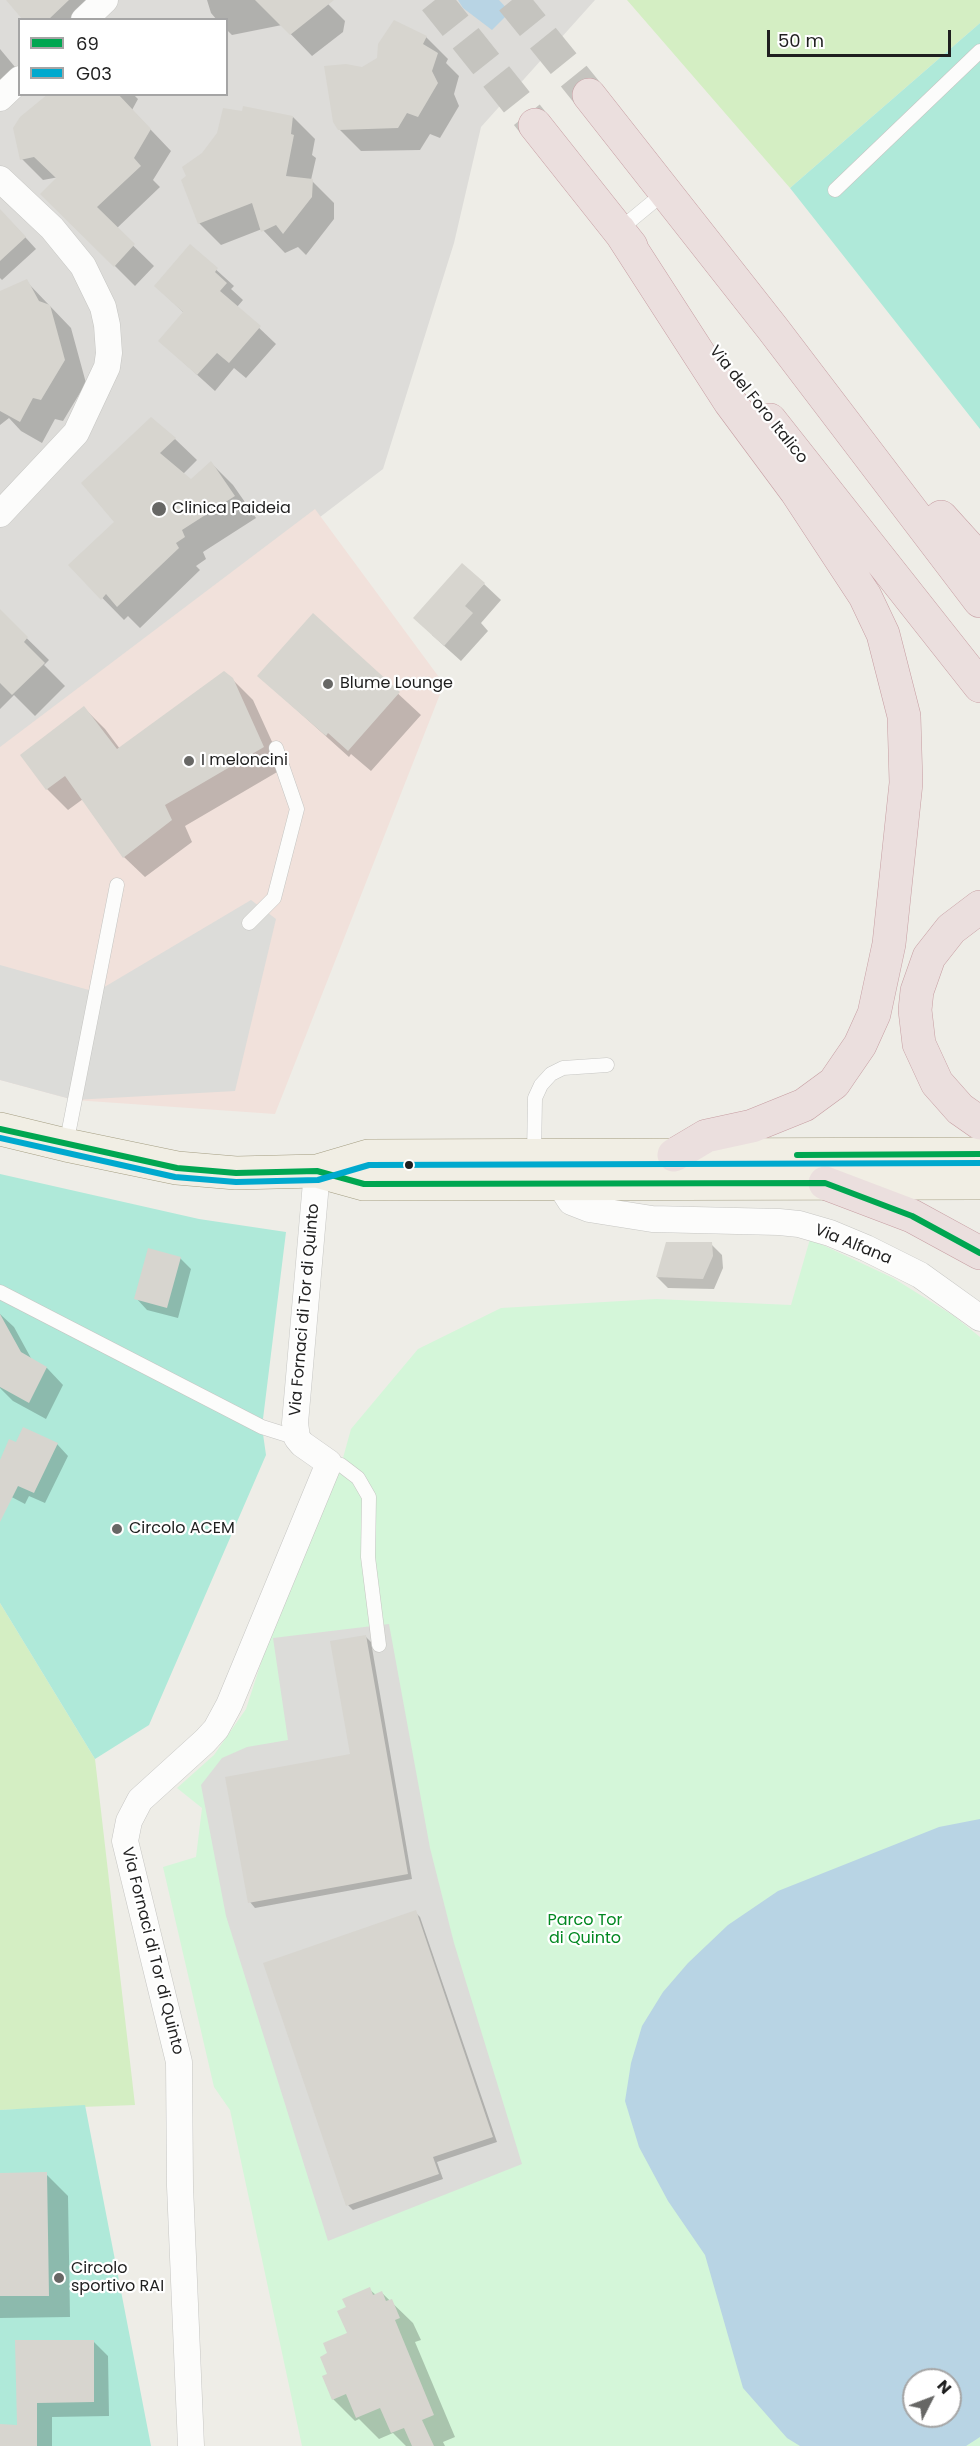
<!DOCTYPE html>
<style>
body{margin:0}
#map{position:relative;width:980px;height:2446px;overflow:hidden;background:#eeede7;font-family:Poppins,sans-serif}
canvas{display:block}
.legend{position:absolute;left:18px;top:18px;width:210px;height:78px;box-sizing:border-box;background:#fff;border:2px solid #a5a5a5;margin:0;padding:8px 10px;list-style:none;font-size:18px;color:#1f1f1f}
.legend li{display:flex;align-items:center;gap:12px;height:30px}
.legend b{width:30px;border:2px solid #a5a5a5}
.north{position:absolute;left:902px;top:2368px;width:60px;height:60px;box-sizing:border-box;background:#fff;border:2px solid #a5a5a5;border-radius:50%;rotate:48deg;font-size:16px;font-weight:700;line-height:24px;text-align:center;color:#1f1f1f}
.north::after{content:'';display:block;margin:auto;width:21px;height:27px;background:#676765;clip-path:polygon(50% 0,100% 100%,50% 72%,0 100%)}
.scale{position:absolute;left:767px;top:30px;width:184px;height:27px;box-sizing:border-box;border:3px solid #1f1f1f;border-top:0;padding-left:8px;font-size:18px;line-height:21px;white-space:nowrap;color:#1f1f1f;-webkit-text-stroke:4px #fff;paint-order:stroke}
</style>
<div id="map">
<canvas width="980" height="2446"></canvas>
<ul class="legend">
<li><b style="height:8px;background:#00a651"></b>69</li>
<li><b style="height:8px;background:#00a9ce"></b>G03</li>
</ul>
<div class="north">N</div>
<div class="scale">50 m</div>
</div>
<script>
const c = document.querySelector('canvas').getContext('2d');
c.lineJoin = 'round';
function fill(path, color) { c.fillStyle = color; c.fill(path, 'evenodd'); }
const toPath = rows => new Path2D(rows.map(r => 'M' + r).join(''));
function stroke(path, color, width, dash) { c.strokeStyle = color; c.lineWidth = width; c.lineCap = dash ? 'butt' : 'round'; c.setLineDash(dash || []); c.stroke(path); }
function write(font, color, halo, rows, align = 'center') {
  c.font = font + ' Poppins,sans-serif'; c.lineWidth = 4.5; c.setLineDash([]); c.textBaseline = 'middle'; c.strokeStyle = halo; c.fillStyle = color; for (const [text, x, y, turn = 0] of rows) {
    c.save(); c.translate(x, y); c.rotate((+turn || 0) * Math.PI / 180); c.textAlign = isNaN(turn) ? turn : align; if (halo) c.strokeText(text, 0, 0); c.fillText(text, 0, 0); c.restore();
  }
}
const residential = toPath([
 [0,0,595,0,481,127,454,243,383,469,286,543,0,749],
 [20,20,226,20,226,94,20,94]
]);
const commercial = toPath([
 [315,509,444,684,275,1114,74,1100,0,1080,0,747]
]);
const grass = toPath([
 [627,0,980,0,980,23,790,188],
 [0,1603,95,1759,135,2105,0,2110]
]);
const park = toPath([
 [810,1239,893,1278,954,1316,980,1337,980,2446,302,2446,230,2110,214,2087,163,1867,196,1857,202,1808,177,1788,214,1755,246,1709,272,1629,291,1589,341,1465,351,1429,418,1349,501,1308,656,1299,791,1305],
 [914,2380,950,2380,950,2416,914,2416]
]);
const pitch = toPath([
 [980,23,980,429,790,188],
 [0,1174,199,1219,286,1232,262,1427,266,1455,149,1725,95,1759,0,1603],
 [85,2105,151,2446,0,2446,0,2110]
]);
const parking = toPath([
 [251,900,276,919,235,1091,74,1100,0,1080,0,965,96,992],
 [389,1624,430,1848,454,1943,522,2164,328,2241,226,1916,201,1785,222,1758,247,1747,288,1740,273,1638]
]);
const water = toPath([
 [458,0,499,0,510,12,492,30,463,8],
 [980,1819,980,2437,966,2446,800,2446,787,2438,743,2388,705,2255,668,2201,639,2147,625,2101,631,2063,642,2026,663,1992,688,1963,728,1925,778,1891,939,1827],
 [914,2380,950,2380,950,2416,914,2416]
]);
const shadow = toPath([
 [8,0,114,0,93,20,25,20],
 [207,0,324,0,345,21,343,32,312,56,282,25,232,35,226,29,226,20,217,20,211,13],
 [426,37,448,59,446,63,459,76,454,94,459,106,440,138,430,134,420,150,361,151,339,129,362,68],
 [0,49,20,73,0,95],
 [50,94,133,94,138,99,132,110,171,151,153,180,160,187,116,229,154,266,135,286,43,194,59,177,43,180,22,159],
 [293,117,315,139,312,155,316,158,311,180,334,203,334,219,306,255,298,247,285,253,262,229,221,245,199,223],
 [0,219,15,226,36,249,2,280,0,278],
 [190,246,234,286,231,289,243,300,237,307,276,344,246,378,234,368,215,391,160,341,184,313,156,286],
 [26,281,71,328,86,383,63,421,55,419,42,443,21,431,9,418,0,425,0,293],
 [175,439,197,460,183,474,191,481,211,463,233,485,256,518,203,552,206,559,196,566,200,570,140,628,128,616,124,620,70,565,116,522,83,483],
 [484,584,501,600,481,623,488,631,461,661,432,635],
 [2,614,49,660,44,665,65,686,35,716,14,695,0,709,0,616],
 [313,615,421,715,371,771,351,754,349,757,259,676],
 [232,679,253,700,284,768,185,826,192,842,145,877,124,857,83,799,68,810,47,789,22,755,84,708,105,729,120,749],
 [711,1244,722,1255,723,1268,714,1289,668,1288,657,1277],
 [180,1258,191,1269,178,1318,147,1310,136,1298],
 [0,1314,14,1327,32,1360,47,1368,63,1385,46,1419,13,1401,0,1388],
 [16,1444,57,1444,68,1456,45,1503,29,1496,25,1504,0,1491,0,1463],
 [366,1637,371,1642,412,1879,255,1908,250,1902,351,1755],
 [415,1912,420,1917,497,2142,437,2162,443,2179,353,2210,348,2205],
 [0,2174,46,2174,68,2196,70,2317,0,2318],
 [369,2289,376,2295,382,2293,413,2323,421,2340,415,2342,455,2437,443,2442,445,2446,406,2446,393,2433,379,2439,359,2419,355,2421,333,2399,329,2374,329,2354,348,2333,348,2308],
 [93,2341,108,2356,109,2416,52,2417,52,2446,0,2446,0,2426,18,2426,17,2342]
]);
const building = toPath([
 [6,0,69,0,48,20,23,20],
 [255,0,334,0,290,35],
 [394,20,427,36,423,44,438,53,432,71,438,83,418,117,407,113,398,128,338,130,333,122,324,66,346,64,362,67,377,58,378,44],
 [48,94,118,94,151,129,134,158,141,166,97,207,135,244,114,267,40,194,56,178,34,157,20,160,13,128,20,117],
 [243,106,293,116,291,134,294,135,286,176,313,179,312,197,283,234,276,225,261,232,252,203,198,224,181,180,186,176,182,167,202,153,217,133,223,108,242,111],
 [0,209,26,237,0,261],
 [190,244,218,268,215,272,227,283,220,291,261,326,229,363,217,353,197,375,158,341,183,312,154,286],
 [27,279,39,301,50,305,65,360,41,400,33,398,20,422,0,411,0,291],
 [151,417,176,438,160,453,191,479,211,461,235,496,182,530,185,537,176,543,179,548,117,607,106,594,101,600,68,565,114,522,81,483],
 [462,563,485,583,465,606,473,613,444,646,413,618],
 [0,609,28,637,24,642,45,663,12,695,0,683],
 [313,613,400,692,348,751,328,733,326,736,257,676],
 [224,671,233,678,264,747,165,805,172,820,123,858,65,776,46,790,20,755,84,706,117,749],
 [666,1242,712,1242,713,1256,703,1279,656,1277],
 [148,1248,181,1257,167,1308,134,1299],
 [0,1314,21,1352,47,1367,29,1403,0,1387],
 [23,1427,58,1443,34,1493,18,1486,0,1522,0,1460,9,1439,16,1442],
 [366,1635,408,1874,248,1903,225,1777,350,1754,330,1641],
 [416,1910,493,2137,433,2157,439,2174,346,2206,263,1963],
 [47,2172,49,2296,0,2296,0,2173],
 [370,2287,373,2295,382,2291,386,2301,392,2299,400,2318,395,2320,434,2415,422,2420,434,2446,412,2446,404,2428,391,2433,380,2408,356,2418,346,2394,332,2400,322,2376,327,2374,320,2357,327,2353,323,2343,347,2333,337,2311,346,2307,342,2299],
 [15,2340,94,2340,94,2402,37,2403,37,2446,0,2446,0,2424,17,2425]
]);
const highwayTunnel = toPath([
 [435,0,535,125],
 [512,0,589,95]
]);
const lane = toPath([
 [835,190,980,51],
 [619,230,665,192],
 [249,923,274,898,297,809,276,748],
 [66,1145,117,885],
 [534,1155,535,1098,541,1085,551,1074,563,1068,607,1065],
 [0,1292,262,1427,297,1438],
 [329,1463,341,1465,358,1478,369,1497,368,1557,379,1645]
]);
const street = toPath([
 [84,20,105,0],
 [0,98,20,79],
 [0,179,52,228,83,266,103,307,107,325,109,353,107,367,76,433,0,514],
 [560,1185,571,1202,589,1209,652,1219,779,1222,799,1224,830,1233,866,1248,920,1275,980,1318],
 [191,2446,180,2186,179,2062,125,1841,129,1821,140,1800,205,1741,216,1729,229,1705,329,1463,302,1444,297,1438,295,1423,317,1171]
]);
const primary = toPath([
 [0,1129,66,1145,177,1168,236,1173,317,1171,368,1156,980,1154],
 [317,1171,364,1184,980,1183]
]);
const highway = toPath([
 [589,95,773,329,980,601],
 [535,125,631,246],
 [619,230,730,402,796,491,865,596,883,634,904,716,906,783,889,944,874,1014,860,1045,834,1083,804,1105,752,1126,706,1136,674,1155],
 [770,420,980,686],
 [941,517,980,560],
 [980,907,951,929,929,957,917,991,915,1010,919,1044,937,1083,960,1109,980,1123],
 [825,1183,912,1216,980,1253]
]);
const bus1 = toPath([
 [0,1129,177,1168,236,1173,317,1171,364,1184,825,1183,912,1216,980,1253],
 [797,1155,980,1154]
]);
const bus2 = toPath([
 [0,1138,175,1177,236,1182,318,1180,369,1165,980,1163]
]);
const markers = [
 [159,509,8,"#676765"],
 [328,684,6,"#676765"],
 [189,761,6,"#676765"],
 [409,1165,5,"#1f1f1f"],
 [117,1529,6,"#676765"],
 [59,2278,6,"#676765"]
];
const streetNames = [
 ["Via del Foro Italico",758,405,51],
 ["Via Alfana",853,1245,22],
 ["Via Fornaci di Tor di Quinto",305,1310,-85],
 ["Via Fornaci di Tor di Quinto",152,1951,76]
];
const poiNames = [
 ["Clinica Paideia",172,509],
 ["Blume Lounge",340,684],
 ["I meloncini",201,761],
 ["Circolo ACEM",129,1529],
 ["Circolo",71,2269],
 ["sportivo RAI",71,2287]
];
const parkNames = [
 ["Parco Tor",585,1921],
 ["di Quinto",585,1939]
];
fill(residential, '#dddcd9');
fill(commercial, '#f1e1db');
fill(grass, '#d4eec3');
fill(park, '#d4f6d9');
fill(pitch, '#afe9d9');
fill(parking, '#dcdcd9');
fill(water, '#b8d4e4');
fill(shadow, '#0003');
fill(building, '#d7d5cf');
stroke(highwayTunnel, '#c5c4bf', 33, [33, 16]);
stroke(lane, '#c6c6c3', 15);
stroke(street, '#c6c6c3', 27);
stroke(primary, '#a49e83', 34);
stroke(highway, '#c69da2', 34);
stroke(lane, '#fcfcfb', 14);
stroke(street, '#fcfcfb', 26);
stroke(primary, '#f1eee4', 33);
stroke(highway, '#ebdfde', 33);
stroke(bus1, '#00a651', 6);
stroke(bus2, '#00a9ce', 6);
for (const [x, y, r, color] of markers) { const dot = new Path2D(); dot.arc(x, y, r, 0, 2 * Math.PI); c.fillStyle = color; c.fill(dot); stroke(dot, '#fff', 2); }
write('16px', '#1f1f1f', '#fff', streetNames);
write('16px', '#1f1f1f', '#fff', poiNames, 'left');
write('16px', '#028821', '#fff', parkNames);
</script>
